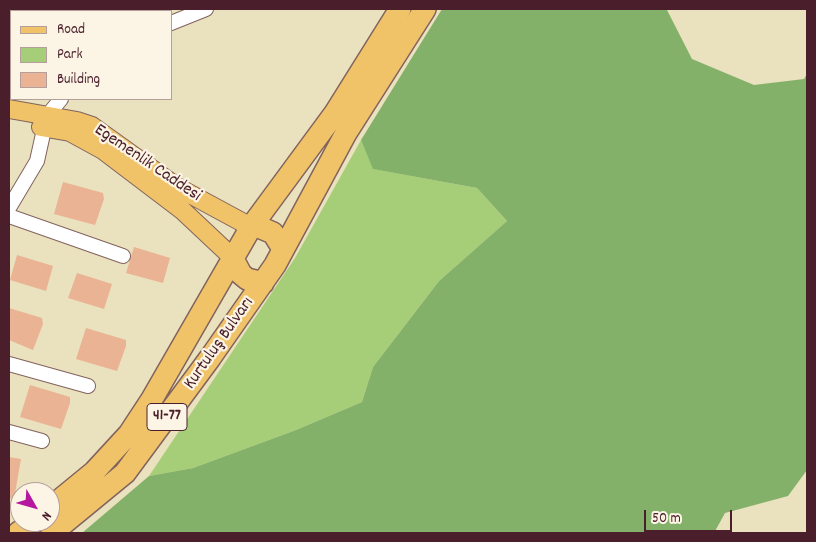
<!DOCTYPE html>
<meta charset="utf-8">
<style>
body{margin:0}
#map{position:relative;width:816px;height:542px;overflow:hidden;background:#eae1be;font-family:Dekko,sans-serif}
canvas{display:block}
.frame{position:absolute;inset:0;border:10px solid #4a1f2b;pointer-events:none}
.legend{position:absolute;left:10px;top:10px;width:162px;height:90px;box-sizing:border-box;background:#fcf5e5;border:1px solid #b59f9b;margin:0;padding:6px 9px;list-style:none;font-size:15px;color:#4a1f2b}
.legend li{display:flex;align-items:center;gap:10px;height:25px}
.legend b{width:25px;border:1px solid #b59f9b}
.north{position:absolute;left:10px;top:482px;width:50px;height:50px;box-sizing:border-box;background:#fcf5e5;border:1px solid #b59f9b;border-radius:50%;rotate:128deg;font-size:14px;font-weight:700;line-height:20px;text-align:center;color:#4a1f2b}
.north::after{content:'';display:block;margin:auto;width:18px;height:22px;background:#b5179e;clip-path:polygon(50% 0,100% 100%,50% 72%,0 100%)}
.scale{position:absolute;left:644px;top:510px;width:88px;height:22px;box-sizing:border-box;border:2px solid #4a1f2b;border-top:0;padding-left:6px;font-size:15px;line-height:18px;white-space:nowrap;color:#4a1f2b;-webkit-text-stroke:4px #fcf5e5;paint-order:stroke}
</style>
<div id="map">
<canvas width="816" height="542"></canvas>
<div class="frame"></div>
<ul class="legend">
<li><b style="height:6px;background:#f0c369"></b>Road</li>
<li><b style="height:14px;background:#a6ce79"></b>Park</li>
<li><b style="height:14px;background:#eab393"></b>Building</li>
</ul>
<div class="north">N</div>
<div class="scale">50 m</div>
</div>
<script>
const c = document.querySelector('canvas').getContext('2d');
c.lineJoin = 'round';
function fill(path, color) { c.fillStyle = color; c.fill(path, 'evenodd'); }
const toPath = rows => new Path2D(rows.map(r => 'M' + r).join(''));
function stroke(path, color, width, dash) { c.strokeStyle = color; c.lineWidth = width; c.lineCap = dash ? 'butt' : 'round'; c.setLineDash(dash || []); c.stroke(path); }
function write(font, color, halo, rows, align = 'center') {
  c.font = font + ' Dekko,sans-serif'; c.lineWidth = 4.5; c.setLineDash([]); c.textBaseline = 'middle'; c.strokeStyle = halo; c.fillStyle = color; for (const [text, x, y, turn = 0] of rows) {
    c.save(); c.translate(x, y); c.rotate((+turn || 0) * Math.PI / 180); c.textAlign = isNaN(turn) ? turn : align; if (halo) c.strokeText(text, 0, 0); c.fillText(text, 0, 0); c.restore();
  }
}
const green = toPath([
 [361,140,374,169,477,188,507,221,439,281,373,367,362,402,296,430,193,468,149,476,295,258]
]);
const forest = toPath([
 [442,9,662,9,667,10,692,59,754,85,804,79,807,74,807,470,788,496,725,513,714,533,82,533,149,476,193,468,296,430,362,402,373,367,439,281,507,221,477,188,373,169,361,140]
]);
const building = toPath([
 [63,182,103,193,104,199,95,225,54,214],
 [134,247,170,258,163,283,126,273],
 [17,255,53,266,46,291,10,280],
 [77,273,112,284,104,309,68,298],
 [9,308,42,318,43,324,33,350,9,340],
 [86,328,126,340,126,346,117,371,76,359],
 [30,385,70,397,70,403,61,429,20,417],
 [9,457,21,459,14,499,9,498]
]);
const minor = toPath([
 [106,9,108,11],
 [126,11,134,9],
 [171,23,206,9],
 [9,36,10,40],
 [9,208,37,161,47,116,61,99],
 [9,216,123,256],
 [9,364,88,386],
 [9,432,42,441]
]);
const major = toPath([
 [9,109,77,121,92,126,177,187,251,227],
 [41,127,70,132,103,150,182,210,232,257]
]);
const highway = toPath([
 [251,227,259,227,273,233,283,249],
 [232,257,241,274,247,279,263,283],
 [50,508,94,472,129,434,152,399,251,227,335,113,400,9],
 [18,533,33,522],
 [52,533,125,473,210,358,275,265,346,133,425,9]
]);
const shields = [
 [167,417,40]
];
const shieldNames = [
 ["41-77",167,417]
];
const streetNames = [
 ["Egemenlik Caddesi",147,164,34],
 ["Kurtuluş Bulvarı",220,344,-55]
];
fill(green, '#a6ce79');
fill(forest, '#84b169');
fill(building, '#eab393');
stroke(minor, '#82635e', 16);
stroke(major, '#82635e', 20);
stroke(highway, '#82635e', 24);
stroke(minor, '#fff', 14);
stroke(major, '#f0c369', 18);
stroke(highway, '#f0c369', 21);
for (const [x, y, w] of shields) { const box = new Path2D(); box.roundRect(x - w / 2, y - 13.5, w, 27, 4); c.fillStyle = '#fcf5e5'; c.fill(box); stroke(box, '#4a1f2b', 1); }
write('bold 16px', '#4a1f2b', null, shieldNames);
write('18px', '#4a1f2b', '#fcf5e5', streetNames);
</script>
